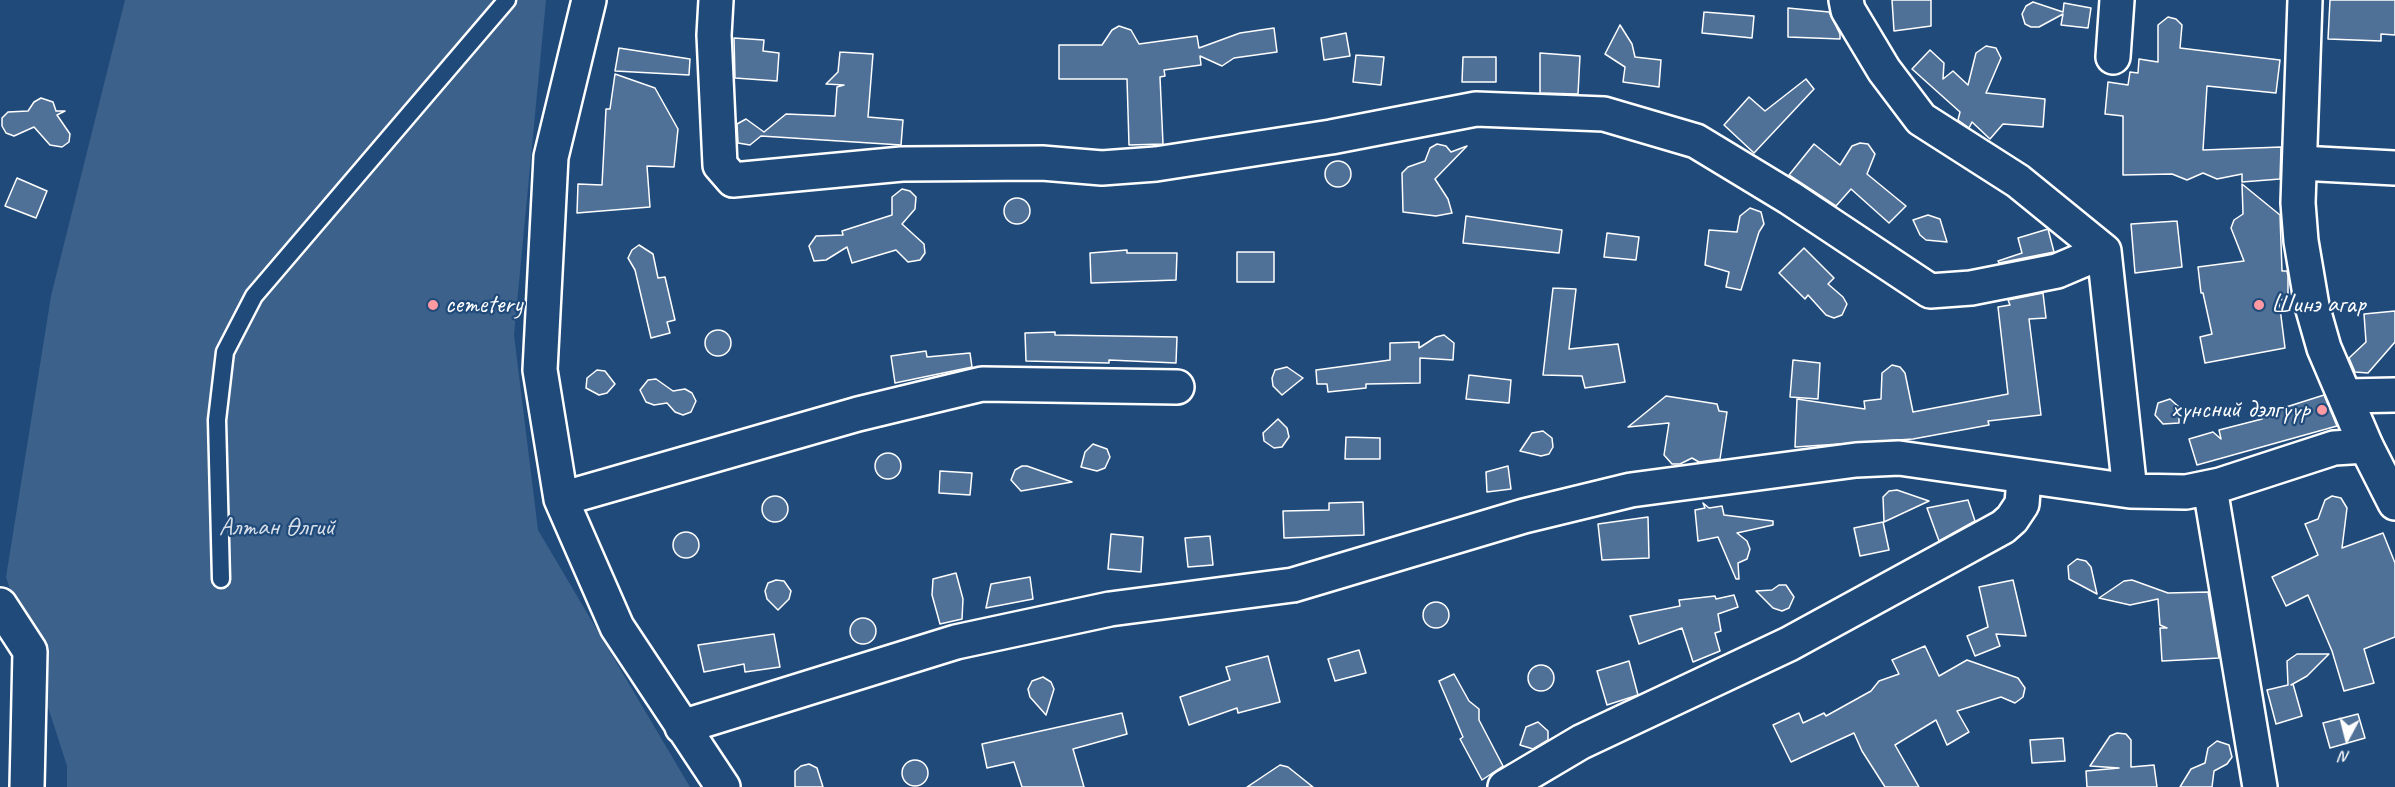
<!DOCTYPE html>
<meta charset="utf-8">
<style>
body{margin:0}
#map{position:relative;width:2395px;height:787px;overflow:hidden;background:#1f4a7a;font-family:Caveat,sans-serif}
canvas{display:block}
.north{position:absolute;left:2317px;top:709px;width:60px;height:60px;-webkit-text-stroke:4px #1f4a7a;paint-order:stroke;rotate:187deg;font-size:16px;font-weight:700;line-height:24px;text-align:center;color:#fff}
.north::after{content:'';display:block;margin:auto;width:21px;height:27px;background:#fff;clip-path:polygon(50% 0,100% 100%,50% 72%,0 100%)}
</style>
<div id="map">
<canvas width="2395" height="787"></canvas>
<div class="north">N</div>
</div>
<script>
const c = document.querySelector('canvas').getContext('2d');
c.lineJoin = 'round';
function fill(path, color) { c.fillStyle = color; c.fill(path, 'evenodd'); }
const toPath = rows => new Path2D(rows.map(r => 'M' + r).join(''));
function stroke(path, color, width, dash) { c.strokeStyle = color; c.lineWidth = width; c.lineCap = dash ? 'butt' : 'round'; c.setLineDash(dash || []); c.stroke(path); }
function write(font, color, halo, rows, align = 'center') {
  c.font = font + ' Caveat,sans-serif'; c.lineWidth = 4.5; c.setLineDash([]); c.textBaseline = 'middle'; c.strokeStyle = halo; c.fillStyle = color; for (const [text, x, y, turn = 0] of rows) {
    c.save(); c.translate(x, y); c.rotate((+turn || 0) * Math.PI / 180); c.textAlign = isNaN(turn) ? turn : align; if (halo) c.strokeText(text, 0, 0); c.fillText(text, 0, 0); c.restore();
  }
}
const green = toPath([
 [125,0,546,0,514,335,538,530,690,787,67,787,67,766,6,577,51,296]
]);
const building = toPath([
 [1892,0,1931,0,1931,26,1894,31,1892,0],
 [2330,0,2395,0,2395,35,2381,34,2381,41,2328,39,2330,0],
 [2033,2,2063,12,2064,3,2091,8,2088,28,2061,25,2063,14,2039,27,2031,27,2025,24,2022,14,2026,6,2033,2],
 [1788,8,1829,12,1840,34,1840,39,1788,37,1788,8],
 [1704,12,1754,16,1752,38,1702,33,1704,12],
 [2168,17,2176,19,2182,25,2180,48,2280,60,2276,93,2207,86,2203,150,2281,147,2280,179,2242,182,2242,174,2217,179,2203,173,2187,180,2172,174,2123,175,2123,116,2105,114,2108,82,2128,85,2130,72,2138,73,2139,59,2158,62,2158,25,2168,17],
 [1620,25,1632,44,1635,57,1661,60,1659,87,1623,82,1625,67,1605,54,1620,25],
 [1119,26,1131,30,1139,44,1197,36,1199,48,1240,33,1274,28,1277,52,1234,58,1222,66,1200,56,1201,65,1164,70,1165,76,1160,77,1163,144,1129,145,1127,79,1059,79,1059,45,1102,45,1112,30,1119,26],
 [1346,33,1350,56,1324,60,1321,38,1346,33],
 [734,38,764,40,763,51,779,53,777,81,735,78,734,38],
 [1986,46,1996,48,2001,58,1986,93,2045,99,2043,127,2003,124,1990,139,1972,122,1969,128,1958,120,1960,112,1912,69,1930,50,1944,63,1943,79,1953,71,1968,85,1976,53,1986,46],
 [619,48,690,59,689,75,615,71,619,48],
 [840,52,873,54,868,117,903,120,901,145,761,136,750,145,738,143,737,124,746,119,764,132,786,114,835,116,837,87,844,85,826,84,838,72,840,52],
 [1540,53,1580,56,1578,94,1540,93,1540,53],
 [1356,55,1384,57,1381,85,1353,82,1356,55],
 [1463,57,1496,57,1496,82,1462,82,1463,57],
 [615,74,655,88,678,129,674,167,647,166,650,207,577,213,578,184,602,185,606,109,610,109,615,74],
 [1806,79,1814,89,1754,153,1724,125,1749,97,1765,111,1806,79],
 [41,98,53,102,56,111,65,111,57,115,70,134,69,142,62,147,50,145,34,127,14,136,6,133,2,126,2,118,8,112,28,111,34,102,41,98],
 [1860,143,1868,144,1875,154,1867,174,1906,206,1889,223,1851,189,1836,206,1789,175,1814,144,1840,165,1852,146,1860,143],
 [1437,144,1446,146,1451,152,1467,146,1435,179,1448,199,1452,213,1436,216,1403,212,1402,173,1408,167,1425,161,1430,148,1437,144],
 '1325 174a13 13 0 1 1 26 0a13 13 0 1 1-26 0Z',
 [17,178,47,191,36,218,5,206,17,178],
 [2242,184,2280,215,2282,271,2287,271,2288,276,2288,299,2279,300,2285,348,2205,363,2200,337,2212,334,2203,293,2201,293,2198,267,2244,261,2231,228,2234,220,2243,214,2242,184],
 [902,189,910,191,916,197,915,209,902,224,924,244,925,253,920,260,908,262,896,250,852,263,847,247,826,260,814,261,809,246,816,236,843,235,842,231,892,215,892,197,902,189],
 '1004 211a13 13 0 1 1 26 0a13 13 0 1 1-26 0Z',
 [1750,208,1761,212,1764,224,1759,232,1741,290,1726,287,1729,272,1705,265,1709,230,1737,232,1740,216,1750,208],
 [1928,215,1940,219,1947,242,1926,240,1920,235,1913,220,1928,215],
 [1466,216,1562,230,1559,253,1463,243,1466,216],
 [2177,221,2182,267,2135,273,2131,224,2177,221],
 [2048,229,2054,252,1999,263,1998,261,2022,253,2018,238,2048,229],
 [1607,233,1639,237,1636,260,1604,257,1607,233],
 [639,245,653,254,658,278,665,277,675,320,667,322,670,333,651,338,635,270,628,258,632,250,639,245],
 [1804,248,1834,278,1828,284,1843,297,1847,304,1842,315,1834,318,1826,315,1808,295,1805,299,1779,273,1804,248],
 [1127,250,1127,253,1177,253,1176,280,1091,283,1090,253,1127,250],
 [1237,252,1274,252,1274,282,1237,282,1237,252],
 [1553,288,1576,289,1569,349,1618,344,1625,382,1585,388,1582,376,1543,375,1553,288],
 [2043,293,2046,318,2029,319,2041,415,1988,421,1989,425,1913,439,1795,447,1797,399,1865,409,1864,401,1881,399,1882,373,1892,365,1900,367,1905,373,1913,412,2008,394,1998,307,2010,305,2008,300,2043,293],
 [2395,311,2395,342,2368,373,2355,372,2349,358,2366,342,2364,314,2395,311],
 '705 343a13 13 0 1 1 26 0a13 13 0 1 1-26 0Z',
 [1055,332,1055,335,1177,337,1176,363,1109,360,1109,363,1026,361,1025,333,1055,332],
 [1444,335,1454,343,1453,360,1420,358,1420,383,1366,384,1366,388,1328,392,1327,384,1317,384,1316,370,1390,360,1390,343,1419,342,1419,348,1436,337,1444,335],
 [926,351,927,357,970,353,972,367,895,383,891,356,926,351],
 [1793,360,1820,363,1818,399,1790,397,1793,360],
 [1287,367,1303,378,1282,395,1273,386,1272,378,1275,370,1287,367],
 [597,370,605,371,615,384,607,393,599,395,586,388,587,378,597,370],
 [1469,375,1511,380,1509,403,1466,399,1469,375],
 [656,379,673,391,685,389,692,393,696,401,691,412,683,415,675,412,667,403,654,405,646,402,640,390,648,380,656,379],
 [2324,395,2337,426,2197,465,2189,439,2213,432,2221,439,2219,430,2262,419,2261,415,2324,395],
 [1666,396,1717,404,1719,411,1727,412,1720,459,1699,462,1692,458,1680,464,1672,464,1664,455,1669,423,1628,427,1666,396],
 [2170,399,2179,407,2179,423,2163,424,2155,415,2158,403,2170,399],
 [1278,419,1287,428,1289,437,1282,447,1274,448,1264,441,1263,433,1278,419],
 [1543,431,1552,438,1553,447,1549,454,1541,456,1520,451,1532,433,1543,431],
 [1346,437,1380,438,1380,459,1345,459,1346,437],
 [1093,444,1107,449,1110,457,1105,468,1097,471,1081,467,1085,452,1093,444],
 '875 466a13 13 0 1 1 26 0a13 13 0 1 1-26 0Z',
 [1022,466,1027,466,1072,482,1021,491,1011,480,1015,470,1022,466],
 [1508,466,1511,489,1487,492,1486,472,1508,466],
 [940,471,972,473,970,495,939,493,940,471],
 [1897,490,1929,501,1884,522,1883,497,1889,491,1897,490],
 [2332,496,2341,498,2347,508,2342,548,2383,533,2395,563,2395,637,2364,649,2374,683,2344,691,2332,651,2308,595,2286,606,2272,577,2318,555,2305,524,2318,519,2325,500,2332,496],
 '762 509a13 13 0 1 1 26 0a13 13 0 1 1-26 0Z',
 [1968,500,1975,521,1939,541,1927,508,1968,500],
 [1363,502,1364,535,1284,538,1283,511,1329,510,1329,503,1363,502],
 [1703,503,1709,508,1722,506,1724,515,1773,521,1773,525,1737,533,1747,541,1750,549,1747,559,1738,563,1739,579,1736,579,1718,537,1698,541,1695,510,1705,508,1703,503],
 [1648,517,1649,558,1602,560,1598,524,1648,517],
 [1883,522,1889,550,1860,556,1854,528,1883,522],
 '673 545a13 13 0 1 1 26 0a13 13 0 1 1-26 0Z',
 [1111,534,1143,537,1141,572,1108,569,1111,534],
 [1210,536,1213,565,1188,567,1185,538,1210,536],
 [2077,559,2086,561,2091,567,2097,594,2069,579,2068,566,2077,559],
 [956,573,963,599,962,619,940,624,932,595,933,579,956,573],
 [1030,577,1033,599,986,608,991,584,1030,577],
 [776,580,784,581,791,591,789,599,778,610,767,599,765,591,768,583,776,580],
 [2013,580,2026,636,1996,634,2000,646,1975,656,1967,636,1988,627,1979,587,2013,580],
 [2132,580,2168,593,2208,592,2219,658,2162,661,2160,628,2167,628,2160,625,2158,599,2130,605,2099,598,2124,581,2132,580],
 [1779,585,1786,585,1794,597,1789,608,1782,611,1773,608,1756,591,1772,590,1779,585],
 [1734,595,1738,607,1718,614,1721,631,1715,633,1720,651,1693,662,1682,628,1639,644,1630,616,1680,606,1679,600,1715,596,1716,599,1734,595],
 '1423 615a13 13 0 1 1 26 0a13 13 0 1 1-26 0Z',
 '850 631a13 13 0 1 1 26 0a13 13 0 1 1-26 0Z',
 [774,634,780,667,745,672,744,664,704,672,698,645,774,634],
 [1925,646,1939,676,1967,660,2018,678,2025,688,2023,697,2015,703,2001,697,1957,711,1969,732,1947,745,1936,720,1895,745,1919,787,1885,787,1862,751,1854,733,1791,762,1773,725,1799,713,1803,723,1824,713,1826,716,1871,691,1879,681,1899,674,1892,660,1925,646],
 [1359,650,1366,673,1335,681,1328,659,1359,650],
 [2297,654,2329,654,2307,676,2291,685,2293,684,2302,716,2276,724,2267,690,2288,685,2287,661,2297,654],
 [1268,656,1280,702,1238,713,1237,708,1189,725,1180,697,1230,680,1226,667,1268,656],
 [1629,661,1638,695,1607,705,1597,671,1629,661],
 '1528 678a13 13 0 1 1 26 0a13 13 0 1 1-26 0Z',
 [1454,674,1469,701,1479,709,1479,720,1503,766,1482,780,1460,739,1463,737,1439,681,1454,674],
 [1043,677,1051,682,1054,689,1046,715,1030,697,1028,689,1032,681,1043,677],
 [1122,713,1127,734,1073,749,1084,787,1022,787,1014,762,987,768,982,744,1122,713],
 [2358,714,2365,738,2330,748,2323,723,2358,714],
 [1538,722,1548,731,1548,740,1533,749,1520,745,1526,727,1538,722],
 [2117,733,2126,734,2131,740,2131,767,2154,765,2157,787,2087,787,2086,771,2119,768,2090,766,2110,736,2117,733],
 [2063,738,2065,761,2032,763,2030,740,2063,738],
 [2217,741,2229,745,2232,757,2227,764,2214,771,2212,787,2180,787,2191,769,2205,763,2208,748,2217,741],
 '902 773a13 13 0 1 1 26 0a13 13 0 1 1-26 0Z',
 [809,764,817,768,823,787,795,787,795,771,801,766,809,764],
 [1280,765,1288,767,1313,787,1247,787,1280,765]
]);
const lane = toPath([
 [221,579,217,420,225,352,254,296,507,0]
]);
const street = toPath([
 [589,0,551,157,540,370,561,499,617,627,723,787],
 [716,0,714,35,720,165,733,180,902,164,1042,163,1102,168,1156,164,1331,137,1476,109,1604,114,1696,141,1790,198,1930,291,1971,288,2057,271,2104,251],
 [1846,0,1848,10,1884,70,1921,119,2018,181,2104,251,2130,491],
 [2113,57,2117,0],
 [2300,163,2395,168],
 [2346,396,2395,395],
 [2210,488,2260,787],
 [561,499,858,414,982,384,1177,387],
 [0,605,30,651,27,787],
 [682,727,956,642,1110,609,1293,585,1524,516,1631,490,1856,460,1899,458,2130,491,2186,492,2220,485,2334,448,2366,446],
 [1505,787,1581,742,1789,644,2003,527,2012,519,2022,504,2024,478]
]);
const secondary = toPath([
 [2305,0,2298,203,2301,241,2312,306,2324,348,2366,446,2395,503]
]);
const markers = [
 [433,305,6,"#ff9aa2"],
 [2259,305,6,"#ff9aa2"],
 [2322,410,6,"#ff9aa2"]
];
const poiNames = [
 ["cemetery",445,305],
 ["Шинэ агар",2271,305],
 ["хүнсний дэлгүүр",2310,410,"right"]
];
const parkNames = [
 ["Алтан Өлгий",277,528]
];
fill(green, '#3c618b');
fill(building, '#507197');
stroke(building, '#fff', 1.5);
stroke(lane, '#fff', 21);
stroke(street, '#fff', 38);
stroke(secondary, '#fff', 38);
stroke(lane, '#1f4a7a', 16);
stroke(street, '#1f4a7a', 33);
stroke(secondary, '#1f4a7a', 33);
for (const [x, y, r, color] of markers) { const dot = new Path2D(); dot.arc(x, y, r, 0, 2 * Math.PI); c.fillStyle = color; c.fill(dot); stroke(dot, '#1f4a7a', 2); }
write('26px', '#fff', '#1f4a7a', poiNames, 'left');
write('26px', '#d8dfe8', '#1f4a7a', parkNames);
</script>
